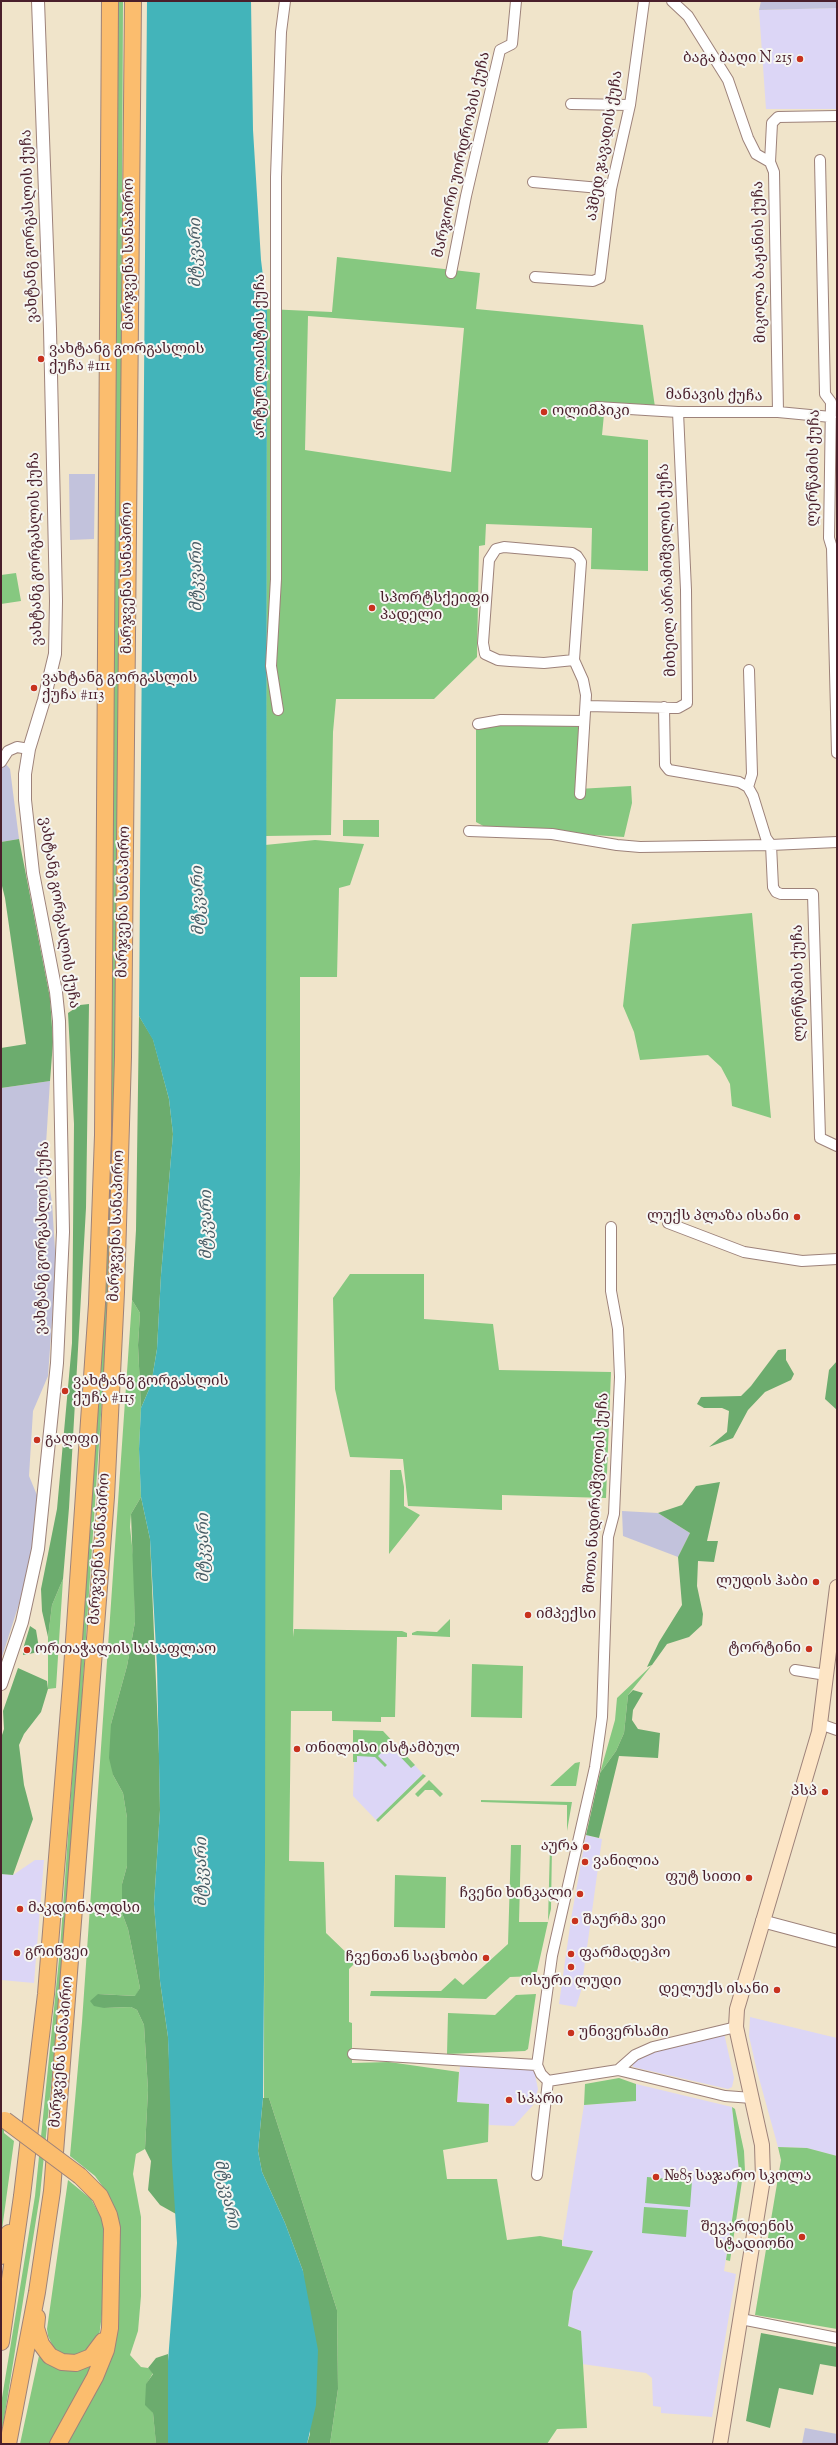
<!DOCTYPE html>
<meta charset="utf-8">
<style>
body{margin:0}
#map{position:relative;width:838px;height:2445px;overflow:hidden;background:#f0e4ca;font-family:"Sorts Mill Goudy",serif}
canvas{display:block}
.frame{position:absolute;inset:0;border:2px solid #4a1f2b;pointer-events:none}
</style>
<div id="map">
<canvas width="838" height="2445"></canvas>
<div class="frame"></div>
</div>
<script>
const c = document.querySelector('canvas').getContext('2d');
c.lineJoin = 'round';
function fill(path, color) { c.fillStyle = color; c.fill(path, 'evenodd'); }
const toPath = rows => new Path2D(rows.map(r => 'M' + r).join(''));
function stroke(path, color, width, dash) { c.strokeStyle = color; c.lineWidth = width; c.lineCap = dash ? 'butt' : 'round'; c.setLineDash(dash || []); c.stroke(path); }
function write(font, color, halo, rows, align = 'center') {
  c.font = font + ' "Sorts Mill Goudy","Noto Serif Georgian",serif'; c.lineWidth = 4; c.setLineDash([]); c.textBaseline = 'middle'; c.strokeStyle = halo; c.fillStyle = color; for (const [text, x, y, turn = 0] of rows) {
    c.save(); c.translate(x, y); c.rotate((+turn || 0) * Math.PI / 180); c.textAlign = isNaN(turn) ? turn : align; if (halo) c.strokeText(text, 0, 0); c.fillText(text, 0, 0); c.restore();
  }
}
const built = toPath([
 [837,8,837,109,766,109,759,10],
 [355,1733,385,1734,423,1774,376,1820,353,1796],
 [586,1835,602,1839,581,1991,576,2007,559,2004,571,1919],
 [35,1860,44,1860,34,1983,1,1980,1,1874,13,1875],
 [750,2017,837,2038,837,2156,807,2148,778,2147,757,2071,749,2036],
 [724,2033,734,2078,732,2087,728,2089,633,2067,632,2063,645,2054],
 [460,2066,522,2066,534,2070,538,2089,534,2104,514,2126,489,2125,489,2104,457,2102],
 [636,2084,732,2107,739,2173,724,2271,736,2274,712,2417,661,2413,661,2407,653,2406,652,2378,646,2373,582,2364,581,2331,568,2326,573,2291,593,2251,562,2246,584,2105,635,2101]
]);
const industrial = toPath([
 [761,1,837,1,837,8,759,10],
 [69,474,95,474,94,539,70,540],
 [5,763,10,769,19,839,1,842,1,769],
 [50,1081,45,1160,52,1202,56,1266,48,1376,33,1411,29,1476,39,1500,34,1543,19,1604,1,1660,1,1088],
 [622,1511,658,1513,690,1533,678,1557,623,1536],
 [805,2428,837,2434,837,2444,802,2444]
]);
const green = toPath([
 [117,1,123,1,118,1064,109,1296,65,1948,40,2195,1,2438,1,2404,35,2196,60,1949,87,1566,111,1064],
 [337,257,480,273,476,309,643,325,655,407,605,404,602,435,648,440,648,571,591,569,592,528,486,524,485,545,479,546,477,657,434,699,336,699,333,732,331,835,266,836,267,309,332,312],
 [308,316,464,328,451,472,305,450],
 [16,573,21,601,1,604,1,575],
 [515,724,581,725,578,789,631,786,632,803,624,837,487,828,476,822,476,727],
 [343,820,379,820,379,837,343,836],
 [315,840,364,844,350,885,339,888,337,977,300,977,300,1173,293,1637,294,1629,402,1631,407,1633,407,1637,397,1637,395,1717,381,1717,381,1722,332,1721,332,1711,291,1711,289,1861,324,1862,326,1933,356,1962,349,1969,349,2022,352,2023,352,2063,389,2062,459,2072,457,2102,489,2104,488,2142,443,2150,447,2179,497,2179,507,2240,540,2236,562,2240,562,2246,593,2251,573,2291,568,2326,581,2331,587,2428,557,2429,547,2444,330,2444,338,2389,337,2310,269,2098,264,2098,265,845],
 [752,913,771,1118,732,1106,730,1084,721,1067,708,1055,640,1060,634,1032,623,1006,632,924],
 [350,1274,424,1274,424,1319,493,1324,499,1370,611,1372,606,1498,502,1495,502,1510,408,1506,403,1459,350,1457,335,1389,333,1298],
 [132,1300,140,1313,138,1345,141,1408,139,1449,141,1497,131,1514,130,1527,134,1564,135,1622,127,1666,111,1724,113,1775,123,1793,127,1818,127,1866,122,1884,122,1913,128,1929,140,1988,136,1996,98,1994,104,2008,131,2007,137,2010,144,2025,148,2090,145,2149,136,2154,133,2174,141,2217,141,2296,138,2331,130,2355,141,2367,148,2368,153,2373,146,2385,153,2413,156,2443,65,2444,117,2331,120,2230,115,2210,106,2191,95,2176,70,2156,82,2022],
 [390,1470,401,1470,404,1487,404,1506,420,1515,389,1554],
 [63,1579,56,1688,48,1689,48,1637,52,1605],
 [450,1619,450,1637,412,1635,412,1633,417,1631,437,1632],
 [472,1664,523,1666,522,1718,471,1717],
 [652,1665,628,1695,624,1733,616,1751,600,1773,615,1720,617,1698],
 [353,1730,383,1731,415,1765,411,1768,389,1745,378,1756,387,1765,385,1767,375,1757,357,1756,357,1762,353,1762],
 [580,1762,576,1786,550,1786,575,1763],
 [423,1774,426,1776,378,1822,376,1820],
 [429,1780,443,1794,440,1797,433,1790,425,1790,418,1797,415,1794],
 [481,1800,572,1802,567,1831,567,1805,481,1802],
 [511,1845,521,1845,519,1922,548,1922,536,1976,510,1977,486,1999,370,1996,371,1991,441,1991,455,1978,463,1985,508,1944],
 [550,1846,552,1846,551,1909,548,1921],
 [395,1875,446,1877,445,1928,394,1927],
 [536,1994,528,2049,525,2051,447,2054,448,2013,495,2015,516,1995],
 [619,2078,636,2084,636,2101,584,2105,585,2084],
 [732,2107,735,2109,744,2151,745,2171,739,2170],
 [1,2123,4,2125,4,2133,14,2141,1,2237],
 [778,2147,807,2148,837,2156,837,2329,755,2315,781,2160],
 [647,2177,692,2181,690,2207,645,2203],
 [68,2180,91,2199,103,2221,104,2232,102,2314,99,2337,93,2350,77,2359,57,2355,48,2336,47,2329],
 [738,2180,742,2181,730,2261,726,2260],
 [644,2207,688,2210,686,2237,642,2233],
 [40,2351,98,2359,54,2444,20,2444]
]);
const forest = toPath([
 [19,839,50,998,53,1042,50,1081,1,1088,1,1048,26,1044,5,898,1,882,1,842],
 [89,1004,86,1208,69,1508,63,1579,52,1605,48,1637,42,1611,41,1589,57,1509,72,1343,74,1124,68,1013,80,1005],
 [139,1016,153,1039,169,1099,173,1134,161,1275,157,1349,151,1385,141,1408,138,1345,140,1313,132,1300,136,1230],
 [786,1349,786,1360,794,1374,791,1380,765,1392,748,1410,733,1438,709,1447,727,1432,729,1411,722,1408,704,1408,697,1404,701,1397,741,1396,751,1386,778,1350],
 [837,1361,837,1410,825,1399,829,1370],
 [720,1482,707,1541,718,1541,714,1562,698,1561,697,1586,703,1614,702,1625,689,1637,667,1644,652,1665,647,1667,659,1642,682,1605,678,1557,690,1533,658,1513,682,1505,696,1486],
 [141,1497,150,1539,159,1754,160,1810,154,1904,160,1981,168,2037,176,2214,160,2205,148,2190,151,2161,145,2149,148,2090,144,2025,137,2010,131,2007,104,2008,94,2006,90,2001,98,1994,135,1996,140,1988,128,1929,122,1913,122,1884,127,1866,127,1818,123,1793,113,1775,109,1758,111,1724,127,1666,135,1622,131,1514],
 [30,1626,36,1630,39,1648,34,1653,23,1655,23,1649],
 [18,1668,47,1681,48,1689,41,1712,24,1734,19,1745,24,1785,33,1819,13,1875,1,1874,1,1738,4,1729,3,1711],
 [633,1690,643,1693,633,1710,632,1720,638,1729,660,1733,658,1758,619,1756,599,1838,586,1835,600,1773,616,1751,624,1733,628,1695],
 [263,2098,269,2098,337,2310,338,2389,330,2444,307,2444,310,2434,303,2271,285,2223,262,2172,258,2151],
 [761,2333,837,2347,837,2367,820,2364,813,2395,779,2388,770,2428,746,2421],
 [168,2354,170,2438,168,2444,156,2444,153,2413,145,2405,146,2384,153,2374,148,2368,156,2358]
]);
const water = toPath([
 [147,1,251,1,253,130,261,260,267,309,265,1861,263,2098,258,2151,262,2172,285,2223,303,2271,318,2350,316,2405,307,2444,168,2444,168,2361,177,2243,172,2162,168,2037,160,1981,154,1904,160,1810,157,1667,150,1539,141,1497,139,1449,141,1408,151,1385,157,1349,161,1275,173,1134,169,1099,153,1040,139,1016]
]);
const minor = toPath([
 [672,1,688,16,728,80,748,138,756,154,770,162,774,172,778,412],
 [571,104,630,105],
 [820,160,825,394,831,402,829,538,832,548,837,753],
 [770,162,772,123,778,117,837,116],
 [533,182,611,189],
 [451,273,466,196,500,50,512,44,516,1],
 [535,277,593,281,600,278,611,189,630,105,644,1],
 [597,407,678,412,778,412,831,417],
 [574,660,544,663,510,661,498,660,485,654,483,643,489,560,496,549,504,547,572,553,577,556,581,562,574,660,583,680,586,695,580,794],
 [586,706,678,708,687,703,686,590,678,412],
 [664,707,665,765,669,770,739,782,748,787,753,796,766,838,771,845,837,842],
 [278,710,271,666,276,579,276,177,281,32,285,1],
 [478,724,501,720,583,721],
 [1,762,8,751,17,747,29,749],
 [748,787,752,774,749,670],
 [469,831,552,834,617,845,640,847,771,845,773,887,776,892,781,894,813,894,820,1138,837,1146],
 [668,1223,744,1252,802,1261,837,1259],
 [611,1227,611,1291,618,1329,620,1377,614,1514,608,1537,602,1717,595,1767,552,1956,537,2065,541,2074,548,2081,618,2070,635,2055,653,2047,736,2027],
 [795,1670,826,1675],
 [820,1724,837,1730],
 [353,2054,537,2065],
 [618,2070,725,2096,752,2098],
 [537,2175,548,2081],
 [741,2319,837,2338]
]);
const tertiary = toPath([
 [1,1684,22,1622,38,1549,57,1363,63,1232,59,1021,56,992,33,873,25,800,25,774,29,749,44,700,55,654,56,601,50,329,38,1],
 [762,1921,837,1941]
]);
const secondary = toPath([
 [720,2444,763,2179,762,2145,736,2027,737,2009,819,1732,837,1587]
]);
const trunk = toPath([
 [1,2256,9,2233],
 [37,2317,36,2328,41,2344,50,2356,62,2362,76,2363,91,2357,103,2341],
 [1,2342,22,2196,46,1994,71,1684,97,1304,103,1135,110,1],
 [8,2444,37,2292,52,2191,106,1497,116,1292,123,1057,133,1],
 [58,2444,95,2377,106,2350,110,2328,112,2228,109,2215,100,2196,80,2176]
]);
const trunkBridge = toPath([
 [5,2120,80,2176]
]);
const markers = [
 [800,59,4,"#c8321e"],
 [41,359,4,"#c8321e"],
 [544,412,4,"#c8321e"],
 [372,608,4,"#c8321e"],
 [34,688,4,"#c8321e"],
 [797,1217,4,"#c8321e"],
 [65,1391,4,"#c8321e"],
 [37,1440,4,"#c8321e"],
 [816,1582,4,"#c8321e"],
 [528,1615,4,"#c8321e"],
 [809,1649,4,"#c8321e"],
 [27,1650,4,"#c8321e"],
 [297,1749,4,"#c8321e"],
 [825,1792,4,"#c8321e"],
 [586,1847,4,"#c8321e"],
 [585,1862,4,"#c8321e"],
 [749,1878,4,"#c8321e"],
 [580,1894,4,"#c8321e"],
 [20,1909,4,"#c8321e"],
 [575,1921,4,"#c8321e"],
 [17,1953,4,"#c8321e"],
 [571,1954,4,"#c8321e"],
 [486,1958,4,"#c8321e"],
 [571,1967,4,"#c8321e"],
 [777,1990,4,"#c8321e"],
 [571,2033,4,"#c8321e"],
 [509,2100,4,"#c8321e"],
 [656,2177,4,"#c8321e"],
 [802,2237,4,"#c8321e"]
];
const poiNames = [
 ["ბაგა ბაღი N 215",792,59,"right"],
 ["ვახტანგ გორგასლის",49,350],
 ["ქუჩა #111",49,367],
 ["ოლიმპიკი",552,412],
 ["სპორტსქეიფი",380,599],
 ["პადელი",380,616],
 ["ვახტანგ გორგასლის",42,679],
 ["ქუჩა #113",42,696],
 ["ლუქს პლაზა ისანი",789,1217,"right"],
 ["ვახტანგ გორგასლის",73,1382],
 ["ქუჩა #115",73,1399],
 ["გალფი",45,1440],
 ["ლუდის ჰაბი",808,1582,"right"],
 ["იმპექსი",536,1615],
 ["ტორტინი",801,1649,"right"],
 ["ორთაჭალის სასაფლაო",35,1650],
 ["თნილისი ისტამბულ",305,1749],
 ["პსპ",817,1792,"right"],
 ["აურა",578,1847,"right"],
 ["ვანილია",593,1862],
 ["ფუტ სითი",741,1878,"right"],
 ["ჩვენი ხინკალი",572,1894,"right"],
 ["მაკდონალდსი",28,1909],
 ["შაურმა ვეი",583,1921],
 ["გრინვეი",25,1953],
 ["ფარმადეპო",579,1954],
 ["ჩვენთან საცხობი",478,1958,"right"],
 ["ოსური ლუდი",571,1982,"center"],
 ["დელუქს ისანი",769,1990,"right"],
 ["უნივერსამი",579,2033],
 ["სპარი",517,2100],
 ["№85 საჯარო სკოლა",664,2177],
 ["შევარდენის",794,2228,"right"],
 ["სტადიონი",794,2245,"right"]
];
const streetNames = [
 ["აჰმედ ჯავადის ქუჩა",606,146,-80],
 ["მარჯორი უორდროპის ქუჩა",463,155,-77],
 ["ვახტანგ გორგასლის ქუჩა",31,226,-92],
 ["მარჯვენა სანაპირო",130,254,-90],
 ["მიკოლა ბაჟანის ქუჩა",761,262,-91],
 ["არტურ ლაისტის ქუჩა",261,356,-90],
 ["მანავის ქუჩა",714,397,1],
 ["ლერწამის ქუჩა",815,468,-89],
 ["ვახტანგ გორგასლის ქუჩა",37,549,-91],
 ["მიხეილ აბრამიშვილის ქუჩა",669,570,-92],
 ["მარჯვენა სანაპირო",128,578,-90],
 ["მარჯვენა სანაპირო",125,902,-89],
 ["ვახტანგ გორგასლის ქუჩა",58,913,81],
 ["ლერწამის ქუჩა",800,983,-91],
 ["მარჯვენა სანაპირო",118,1226,-88],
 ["ვახტანგ გორგასლის ქუჩა",44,1238,-89],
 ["შოთა ნადირაშვილის ქუჩა",598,1493,-86],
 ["მარჯვენა სანაპირო",101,1549,-86],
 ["მარჯვენა სანაპირო",63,2052,-85]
];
const waterNames = [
 ["მტკვარი",197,253,-90],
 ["მტკვარი",198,577,-90],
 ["მტკვარი",200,901,-91],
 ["მტკვარი",208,1225,-90],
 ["მტკვარი",205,1548,-90],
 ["მტკვარი",203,1872,-90],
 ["მტკვარი",225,2194,78]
];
fill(built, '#dcd6f6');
fill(industrial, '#c2c2dc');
fill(green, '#86c880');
fill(forest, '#6cac6e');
fill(water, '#43b4ba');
stroke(minor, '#9d827a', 12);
stroke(tertiary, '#9d827a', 14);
stroke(secondary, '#9d827a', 16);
stroke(trunk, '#9d827a', 18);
stroke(minor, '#fff', 10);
stroke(tertiary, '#fff', 12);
stroke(secondary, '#fde5c5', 14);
stroke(trunk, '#fbbd6e', 16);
stroke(trunkBridge, '#9d827a', 18, []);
stroke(trunkBridge, '#fbbd6e', 16);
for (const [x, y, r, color] of markers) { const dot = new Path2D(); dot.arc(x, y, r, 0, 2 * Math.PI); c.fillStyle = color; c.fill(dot); stroke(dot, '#f6f6f2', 1.5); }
write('15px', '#4a1f2b', '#f6f6f2', poiNames, 'left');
write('15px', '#4a1f2b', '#f6f6f2', streetNames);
write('italic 16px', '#475b64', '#f6f6f2', waterNames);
</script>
